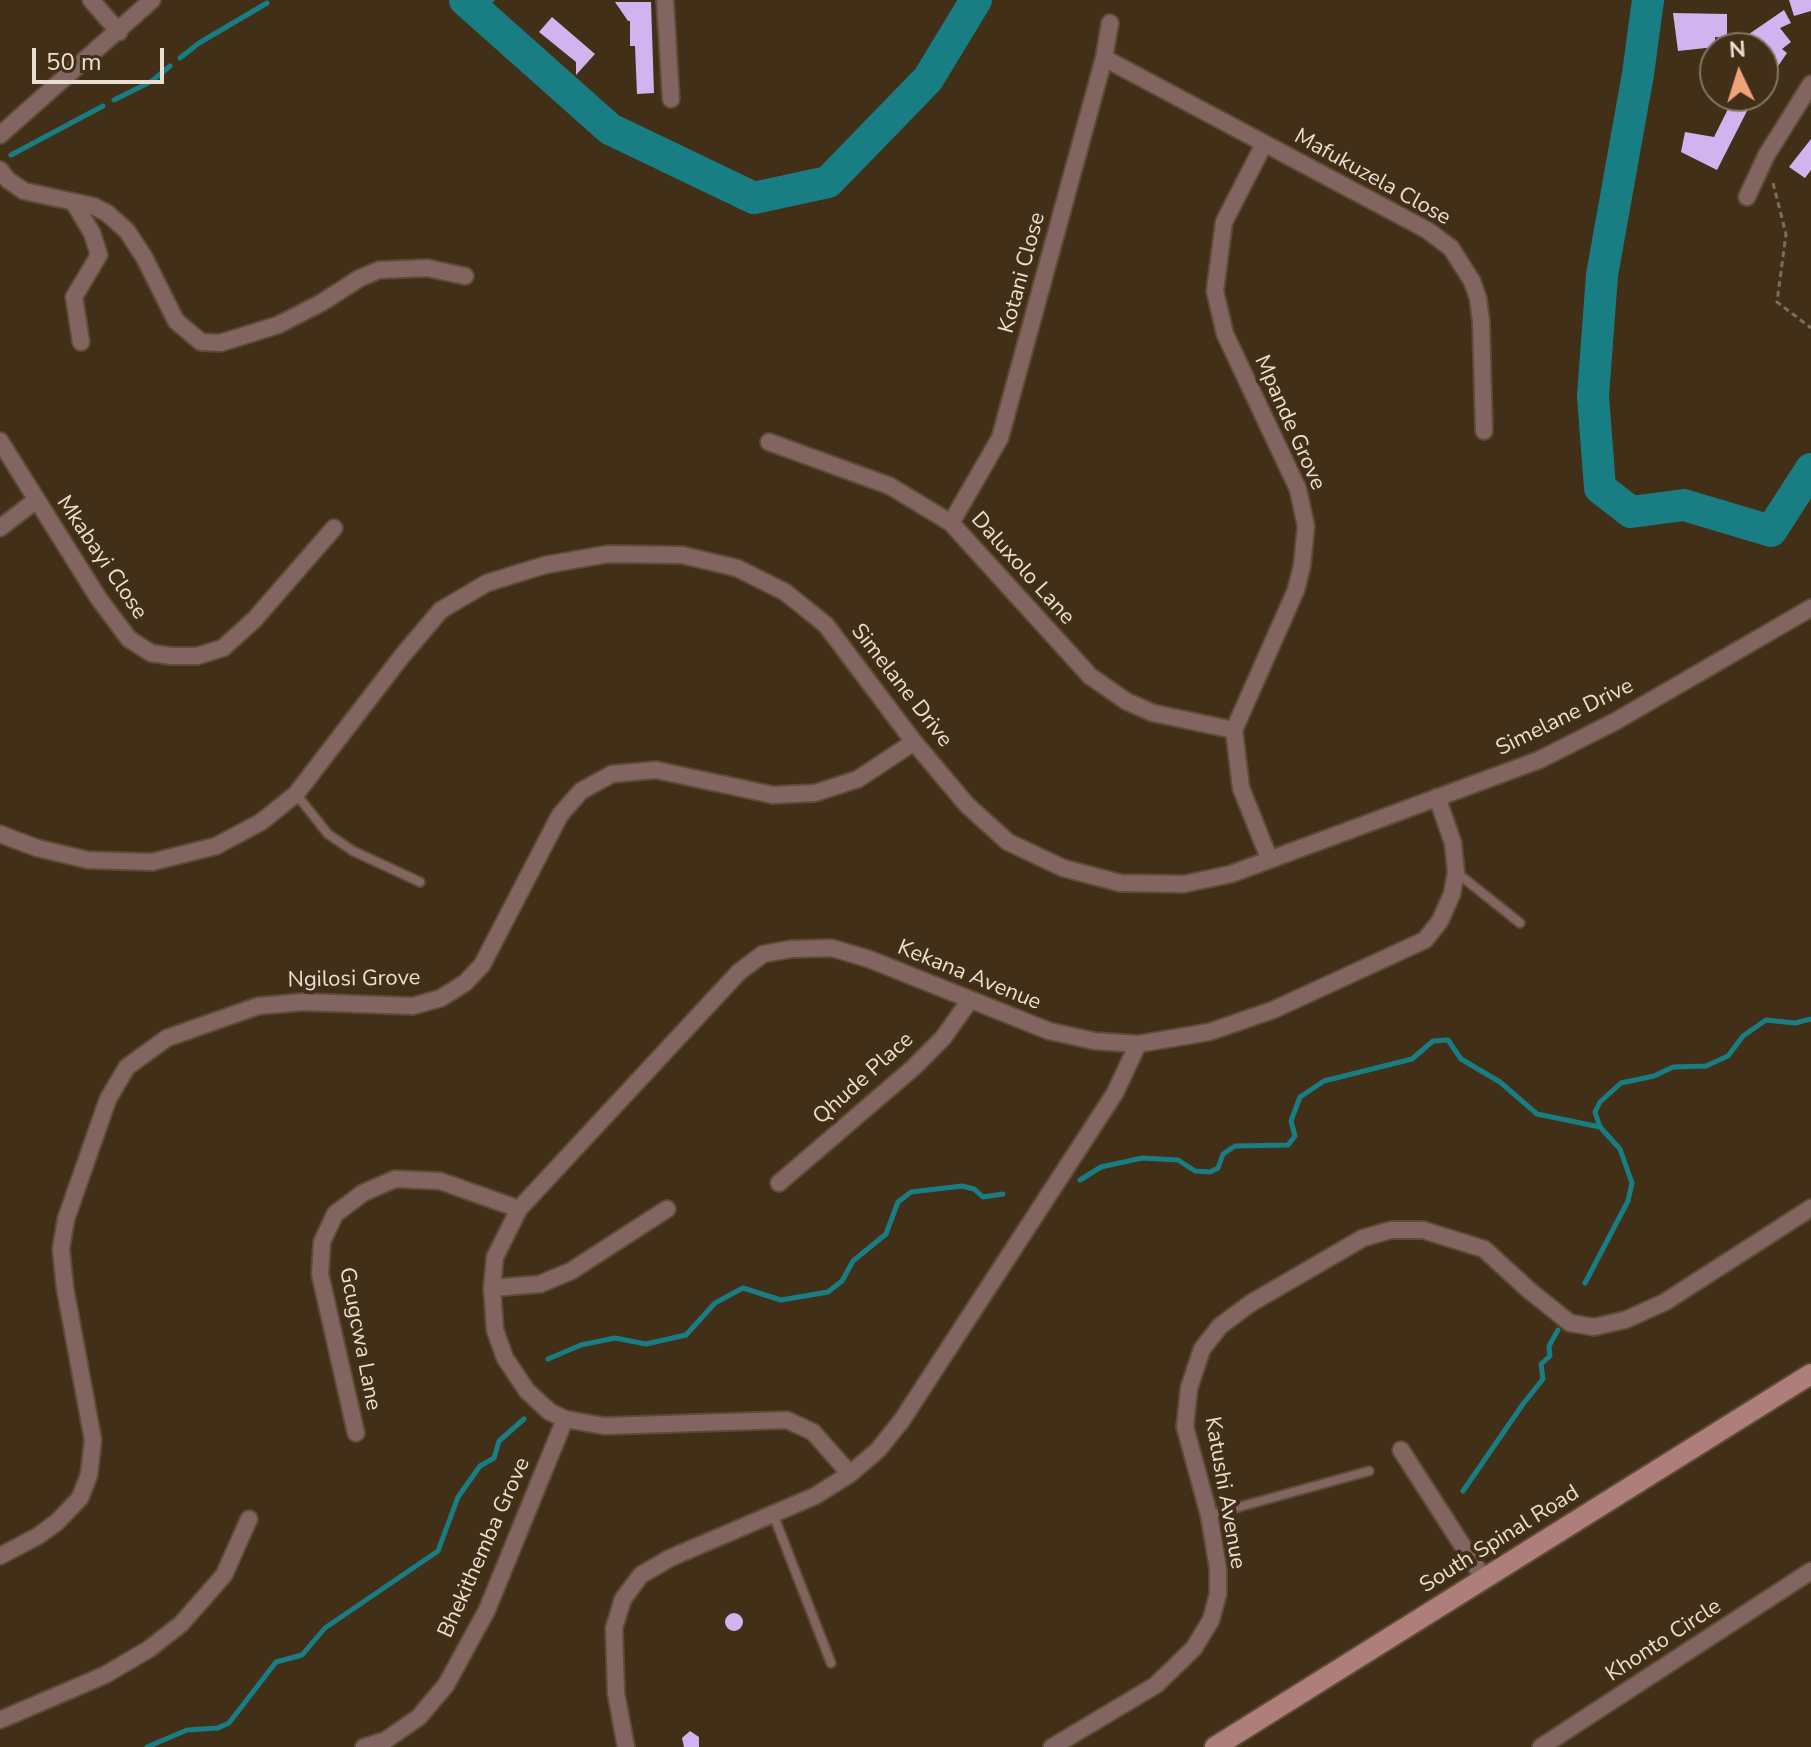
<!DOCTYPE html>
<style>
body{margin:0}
#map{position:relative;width:1811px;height:1747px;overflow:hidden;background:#422f18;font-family:"Nunito Sans",sans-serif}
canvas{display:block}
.north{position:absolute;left:1699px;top:32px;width:80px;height:80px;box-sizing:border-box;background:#422f18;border:2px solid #857562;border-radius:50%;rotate:356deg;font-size:22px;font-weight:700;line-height:32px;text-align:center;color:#eaded0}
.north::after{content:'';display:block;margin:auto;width:28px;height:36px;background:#efa377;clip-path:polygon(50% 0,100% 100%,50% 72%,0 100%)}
.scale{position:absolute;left:32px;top:48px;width:132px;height:36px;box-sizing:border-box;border:4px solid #eaded0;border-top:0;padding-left:10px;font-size:24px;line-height:28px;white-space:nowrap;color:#eaded0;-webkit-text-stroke:6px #422f18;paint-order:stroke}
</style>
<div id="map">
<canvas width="1811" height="1747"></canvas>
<div class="north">N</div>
<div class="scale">50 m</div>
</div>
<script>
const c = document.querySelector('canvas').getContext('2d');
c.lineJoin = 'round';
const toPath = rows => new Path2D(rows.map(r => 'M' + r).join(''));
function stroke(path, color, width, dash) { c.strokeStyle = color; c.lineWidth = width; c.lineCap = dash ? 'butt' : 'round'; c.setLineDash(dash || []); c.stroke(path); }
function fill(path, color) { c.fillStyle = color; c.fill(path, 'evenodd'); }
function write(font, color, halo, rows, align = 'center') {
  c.font = font + ' "Nunito Sans",sans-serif'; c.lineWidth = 8; c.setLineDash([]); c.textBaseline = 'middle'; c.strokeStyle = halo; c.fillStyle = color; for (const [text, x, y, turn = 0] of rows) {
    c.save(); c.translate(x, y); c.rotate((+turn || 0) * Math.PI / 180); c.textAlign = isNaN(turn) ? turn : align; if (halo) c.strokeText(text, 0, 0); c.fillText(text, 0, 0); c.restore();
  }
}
const stream = toPath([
 [474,7,492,0],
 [180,58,199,43,267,3],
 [114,100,152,81,170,66],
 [11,155,103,106],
 [1080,1180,1101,1167,1142,1158,1178,1160,1195,1171,1210,1172,1218,1168,1223,1154,1235,1146,1288,1145,1295,1136,1291,1121,1300,1097,1324,1081,1412,1059,1433,1041,1448,1040,1461,1059,1500,1082,1537,1114,1600,1127],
 [1585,1283,1628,1201,1632,1183,1620,1149,1600,1127,1595,1112,1600,1102,1621,1083,1654,1076,1673,1067,1706,1066,1728,1056,1743,1036,1766,1020,1795,1023,1811,1019],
 [548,1359,581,1345,615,1338,646,1344,686,1335,715,1303,743,1288,781,1300,828,1292,842,1281,853,1261,886,1234,898,1202,911,1192,962,1186,974,1189,983,1197,1003,1194],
 [1463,1491,1523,1404,1543,1379,1541,1364,1550,1356,1549,1346,1558,1330],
 [147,1747,187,1730,218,1728,229,1723,276,1662,302,1655,325,1628,438,1551,458,1497,480,1466,494,1458,499,1441,524,1419]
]);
const river = toPath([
 [465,0,610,129,754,198,828,182,928,79,976,0],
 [1648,0,1638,74,1602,275,1593,396,1600,488,1631,512,1684,505,1771,531,1811,469]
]);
const building = toPath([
 [1789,0,1811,0,1811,11,1794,16],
 [615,2,651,2,654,93,637,94,635,46,630,46,630,21,628,21],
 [1784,10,1791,23,1780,28,1791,42,1782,49,1787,53,1774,72,1763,65,1763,48,1758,48,1749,34],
 [1673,13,1727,14,1727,38,1715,37,1715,47,1678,51],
 [552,17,595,54,576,75,576,62,539,32],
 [1732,101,1748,109,1717,170,1681,152,1685,132,1714,137],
 [1811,139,1811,170,1805,178,1789,167],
 '725 1622a9 9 0 1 1 18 0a9 9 0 1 1-18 0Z',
 [690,1731,699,1737,699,1747,684,1747,682,1738]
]);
const path = toPath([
 [1773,183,1786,234,1777,302,1811,328]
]);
const lane = toPath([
 [296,794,328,834,353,851,420,882],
 [1456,872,1520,923],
 [773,1514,831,1663],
 [1210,1515,1369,1471]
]);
const street = toPath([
 [91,0,119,32],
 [665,0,671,99],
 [1104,58,1427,230,1451,248,1472,281,1478,298,1481,321,1484,431],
 [0,135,152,0],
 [1264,144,1224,222,1215,291,1225,334,1298,489,1306,526,1302,566,1296,590,1234,730,1241,788,1269,858],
 [0,170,8,180,24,191,93,206,107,213,127,231,144,257,176,321,201,342,220,343,278,325,321,303,360,278,379,270,427,268,465,276],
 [1747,197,1766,156,1811,84],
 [74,203,92,233,99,255,74,297,81,342],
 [0,441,99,599,129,639,151,653,171,656,197,656,223,648,254,620,334,528],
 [769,442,890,486,951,523,1090,676,1126,701,1153,713,1234,730],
 [951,523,1000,438,1104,58,1110,23],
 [0,528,35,501],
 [0,834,37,848,88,860,152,862,216,846,261,822,296,794,402,656,441,610,487,583,545,565,608,554,682,555,737,568,785,592,826,625,914,742,967,805,1008,842,1063,868,1120,883,1184,884,1231,874,1539,760,1616,721,1811,608],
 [779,1183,913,1068,943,1038,970,1000],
 [492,1288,540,1284,571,1271,667,1209],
 [356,1433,320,1274,322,1242,335,1214,363,1193,395,1179,440,1181,519,1209],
 [1401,1450,1484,1579],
 [850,1474,813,1432,787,1420,604,1426,565,1419,550,1412,527,1391,505,1358,495,1330,492,1288,495,1257,519,1209,739,972,763,954,791,949,832,948,869,959,1049,1031,1094,1041,1138,1044,1209,1032,1273,1010,1425,940,1440,921,1452,894,1456,872,1453,843,1437,797],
 [0,1556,38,1536,57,1522,80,1498,89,1475,93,1440,65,1288,61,1249,66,1219,108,1099,127,1067,167,1038,258,1006,303,1002,413,1006,441,998,465,983,482,965,560,815,581,791,612,774,656,770,773,795,815,793,858,779,914,742],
 [0,1720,105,1675,149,1649,181,1624,224,1575,249,1519],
 [364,1747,386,1740,419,1717,446,1685,487,1610,565,1419],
 [626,1747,616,1693,614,1628,623,1599,641,1575,670,1558,815,1496,850,1474,878,1450,902,1420,1115,1093,1138,1044],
 [1052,1747,1156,1685,1194,1648,1211,1620,1218,1594,1218,1568,1209,1515,1185,1427,1189,1388,1202,1349,1220,1326,1251,1303,1363,1238,1391,1230,1423,1230,1484,1249,1530,1291,1570,1323,1594,1327,1625,1320,1665,1302,1811,1208],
 [1541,1747,1811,1571]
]);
const secondary = toPath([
 [1215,1747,1811,1374]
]);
const streetNames = [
 ["Mafukuzela Close",1372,178,29],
 ["Kotani Close",1023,273,-75],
 ["Mpande Grove",1289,423,66],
 ["Mkabayi Close",101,558,56],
 ["Daluxolo Lane",1022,569,48],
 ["Simelane Drive",901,686,52],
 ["Simelane Drive",1565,718,-26],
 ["Kekana Avenue",969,976,22],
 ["Ngilosi Grove",354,980,-1],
 ["Qhude Place",864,1079,-42],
 ["Gcugcwa Lane",359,1339,79],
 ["Katushi Avenue",1224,1493,80],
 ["South Spinal Road",1500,1540,-32],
 ["Bhekithemba Grove",485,1548,-66],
 ["Khonto Circle",1664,1641,-33]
];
stroke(stream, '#187e83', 5);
stroke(river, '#187e83', 32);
fill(building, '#d0b4ef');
stroke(lane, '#5d4b35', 12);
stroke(street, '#5d4b35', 20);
stroke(secondary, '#5d4b35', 24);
stroke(path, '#7d6d59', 3, [6, 4]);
stroke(lane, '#826561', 8);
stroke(street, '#826561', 16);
stroke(secondary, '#ae7f7a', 20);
write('22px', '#eaded0', '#422f18', streetNames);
</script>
